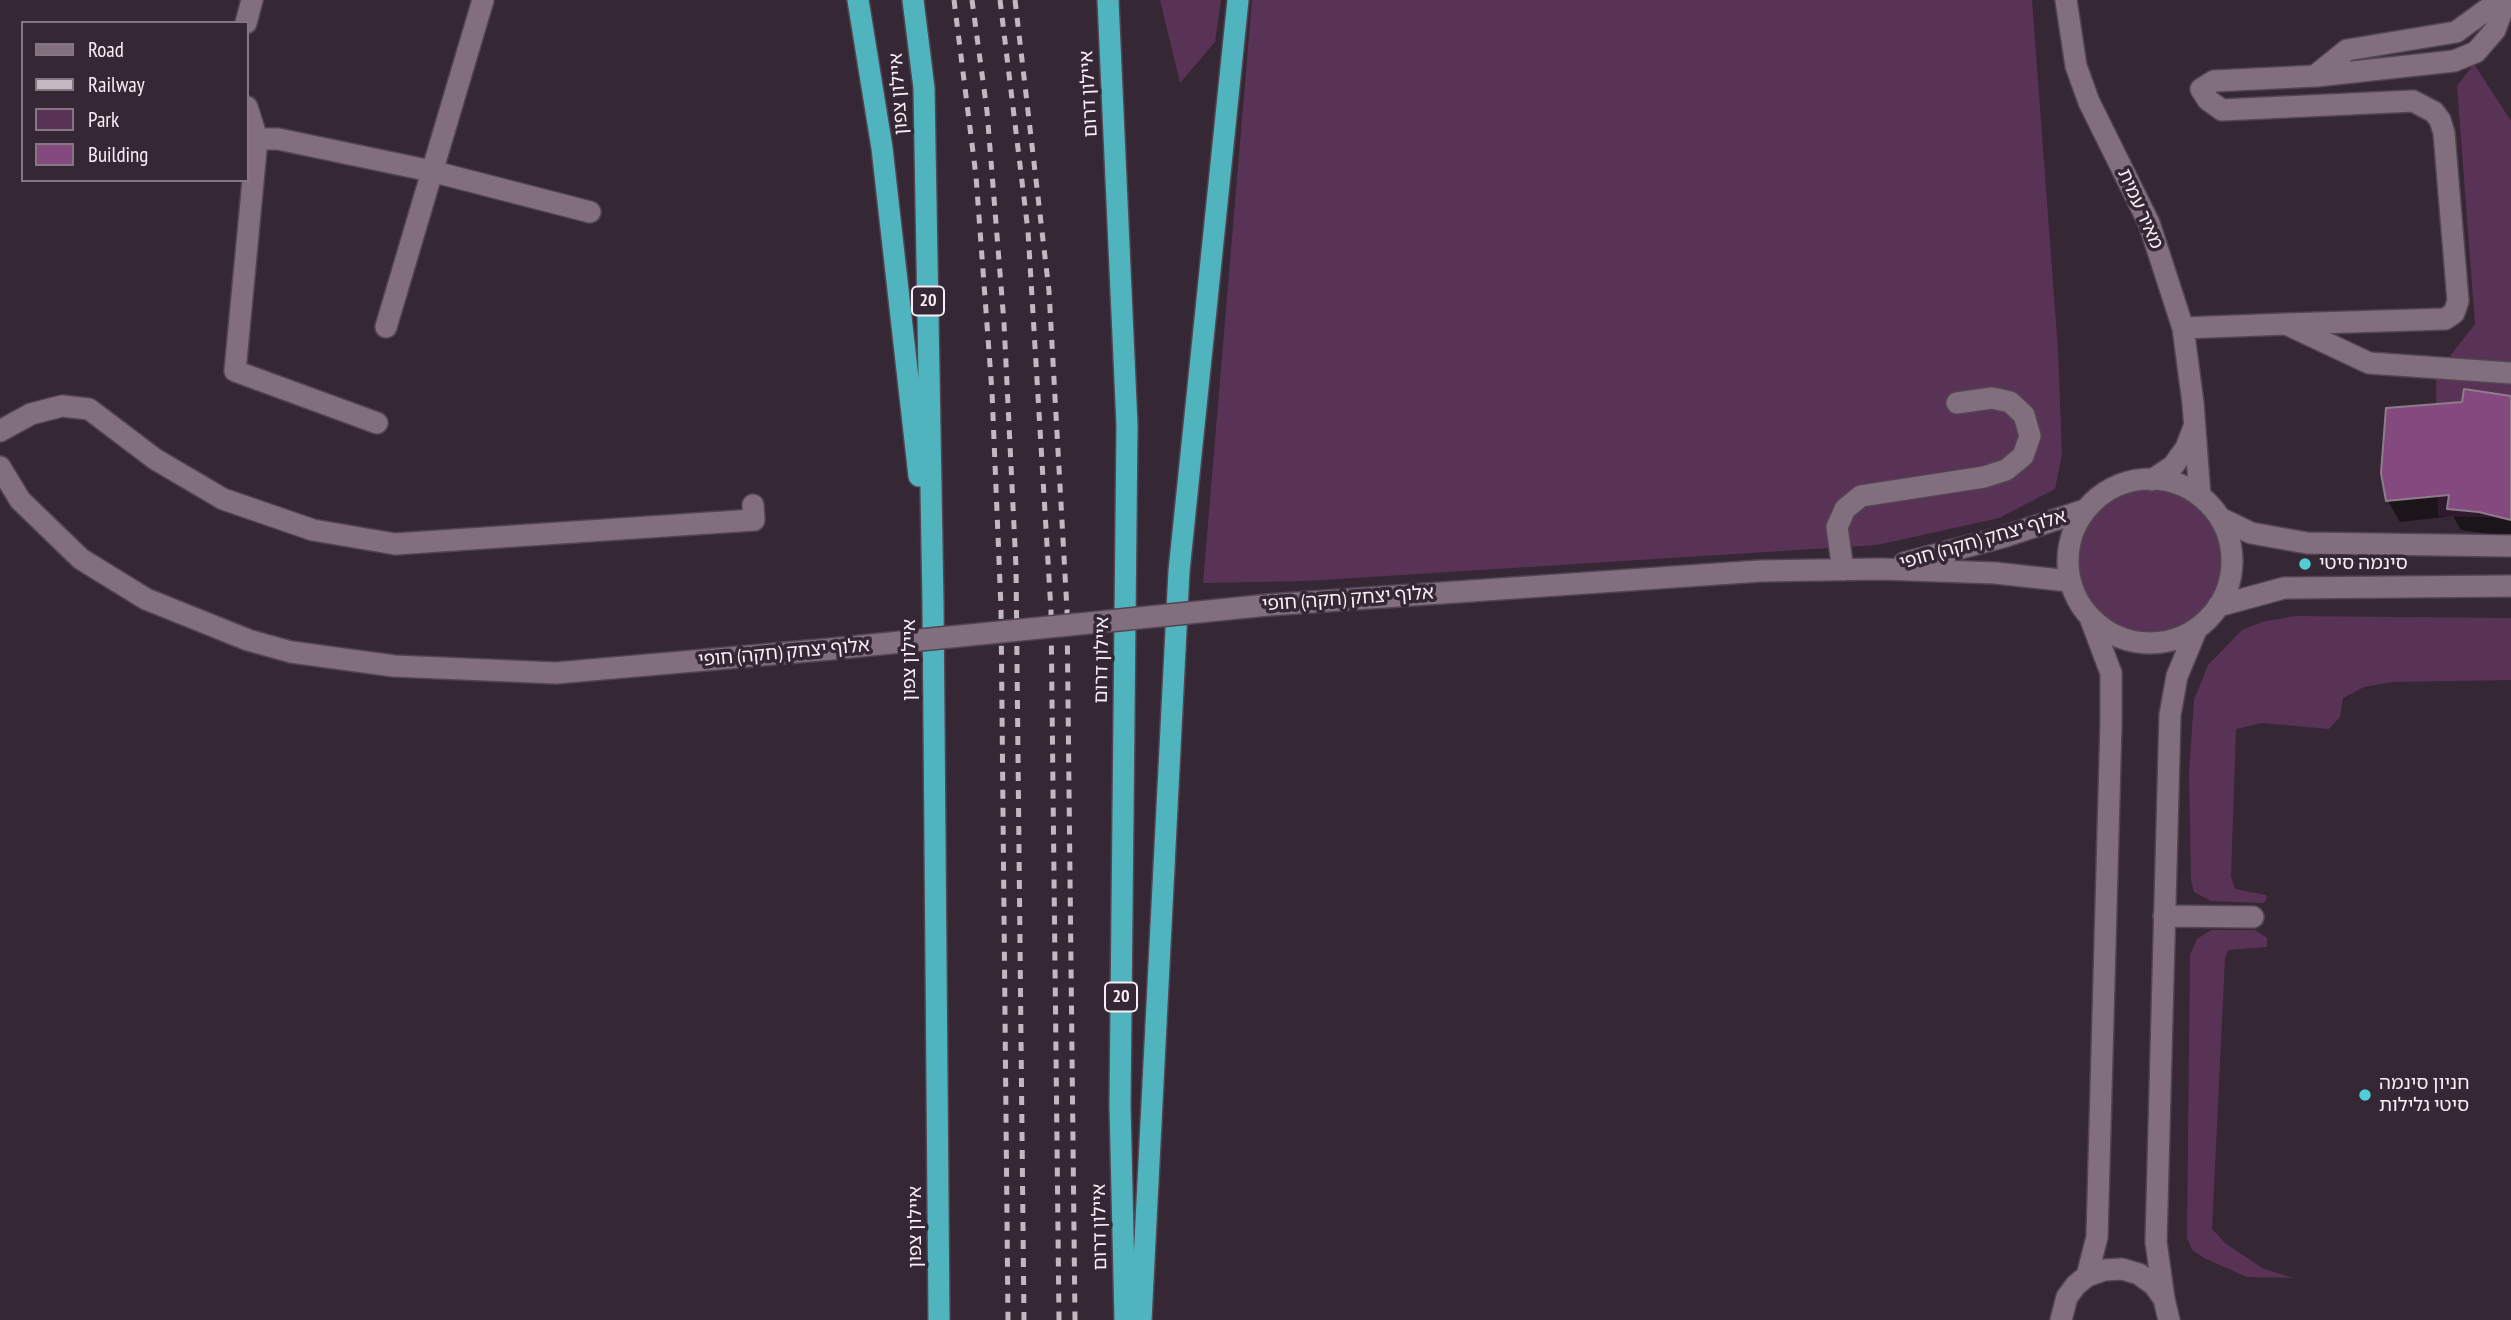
<!DOCTYPE html>
<meta charset="utf-8">
<style>
body{margin:0}
#map{position:relative;width:2511px;height:1320px;overflow:hidden;background:#362734;font-family:"PT Sans Narrow",sans-serif}
canvas{display:block}
.legend{position:absolute;left:21px;top:21px;width:228px;height:161px;box-sizing:border-box;background:#362734;border:2px solid #847782;margin:0;padding:9px 12px;list-style:none;font-size:21px;color:#f8eef7}
.legend li{display:flex;align-items:center;gap:14px;height:35px}
.legend b{width:35px;border:2px solid #847782}
</style>
<div id="map">
<canvas width="2511" height="1320"></canvas>
<ul class="legend">
<li><b style="height:9px;background:#816f7e"></b>Road</li>
<li><b style="height:9px;background:#c3b8c2"></b>Railway</li>
<li><b style="height:19px;background:#593355"></b>Park</li>
<li><b style="height:19px;background:#84497e"></b>Building</li>
</ul>
</div>
<script>
const c = document.querySelector('canvas').getContext('2d');
c.lineJoin = 'round';
function fill(path, color) { c.fillStyle = color; c.fill(path, 'evenodd'); }
const toPath = rows => new Path2D(rows.map(r => 'M' + r).join(''));
function stroke(path, color, width, dash) { c.strokeStyle = color; c.lineWidth = width; c.lineCap = dash ? 'butt' : 'round'; c.setLineDash(dash || []); c.stroke(path); }
function write(font, color, halo, rows, align = 'center') {
  c.font = font + ' "PT Sans Narrow","Noto Sans Hebrew",sans-serif'; c.lineWidth = 7; c.setLineDash([]); c.textBaseline = 'middle'; c.strokeStyle = halo; c.fillStyle = color; for (const [text, x, y, turn = 0] of rows) {
    c.save(); c.translate(x, y); c.rotate((+turn || 0) * Math.PI / 180); c.textAlign = isNaN(turn) ? turn : align; if (halo) c.strokeText(text, 0, 0); c.fillText(text, 0, 0); c.restore();
  }
}
const green = toPath([
 [1160,0,1221,0,1215,42,1180,83],
 [1252,0,2032,0,2058,350,2062,455,2055,489,1999,518,1877,545,1306,581,1203,583],
 [2474,64,2511,121,2511,518,2438,516,2436,374,2475,324,2457,86],
 '2077 562a72 72 0 1 1 144 0a72 72 0 1 1-144 0Z',
 [2295,616,2511,618,2511,680,2392,682,2364,687,2343,698,2340,717,2329,729,2262,723,2236,729,2231,877,2235,889,2266,895,2267,898,2264,903,2211,901,2194,892,2191,880,2189,772,2194,700,2208,665,2242,630,2262,622],
 [2211,930,2255,930,2267,938,2267,947,2228,950,2225,959,2212,1229,2226,1244,2264,1269,2293,1278,2247,1277,2204,1258,2192,1250,2187,1238,2190,955,2197,939]
]);
const shadow = toPath([
 [2511,397,2511,537,2461,530,2453,516,2400,522,2388,501]
]);
const building = toPath([
 [2464,389,2511,396,2511,520,2479,512,2447,509,2449,495,2386,501,2381,473,2386,408,2462,402,2464,389]
]);
const minor = toPath([
 [2066,0,2076,66,2089,102,2149,223,2183,328,2193,403,2200,496],
 [246,23,252,0],
 [2316,75,2347,50,2456,32,2500,0],
 [247,107,257,139,235,371,377,423],
 [257,139,278,139,431,171,590,212],
 [2286,324,2445,319,2454,313,2458,301,2444,133,2440,120,2434,112,2413,101,2222,110,2208,100,2201,89,2214,81,2316,76,2454,61,2476,52,2495,30,2506,0],
 [386,327,483,0],
 [2183,328,2286,324,2369,363,2511,373],
 [0,431,31,414,62,406,89,409,155,459,223,499,313,530,395,544,754,520,753,505],
 [0,467,20,500,81,559,146,599,248,640,291,652,394,666,556,673,831,649],
 '2068 561a82 82 0 1 1 164 0a82 82 0 1 1-164 0Z',
 [2152,480,2173,466,2186,448,2194,427],
 [2220,518,2251,533,2307,543,2511,546],
 [1904,563,2003,537,2085,510],
 [1843,570,1837,527,1845,509,1861,496,1984,477,2006,470,2023,456,2030,436,2024,415,2010,402,1992,398,1957,403],
 [1268,605,1760,571,1881,569,1995,573,2069,581],
 [2218,606,2284,588,2511,586],
 [2164,916,2253,917],
 [2087,1276,2097,1237,2111,723,2111,673,2091,620],
 [2164,1299,2156,1242,2170,715,2177,676,2197,628],
 [2061,1320,2067,1297,2076,1285,2087,1276,2104,1270,2122,1269,2139,1274,2154,1285,2164,1299,2169,1320]
]);
const highway = toPath([
 [858,0,882,148,919,476],
 [913,0,924,88,933,603,939,1320],
 [1108,0,1127,425,1120,1105,1125,1320],
 [1141,1320,1179,571,1238,0]
]);
const rail = toPath([
 [954,0,976,176,992,392,1001,608,1008,1320],
 [972,0,987,111,1004,323,1016,567,1024,1320],
 [1000,0,1028,231,1051,611,1059,1320],
 [1015,0,1049,291,1067,610,1075,1320]
]);
const minorBridge = toPath([
 [831,649,1268,605]
]);
const markers = [
 [2305,564,7,"#52ccd6"],
 [2365,1095,7,"#52ccd6"]
];
const shields = [
 [928,301,32],
 [1121,997,32]
];
const shieldNames = [
 ["20",928,301],
 ["20",1121,997]
];
const streetNames = [
 ["איילון צפון",899,94,-94],
 ["איילון דרום",1089,94,-93],
 ["מאיר עמית",2140,209,66],
 ["אלוף יצחק (חקה) חופי",1983,540,-16],
 ["אלוף יצחק (חקה) חופי",1348,599,-4],
 ["אלוף יצחק (חקה) חופי",784,653,-5],
 ["איילון צפון",910,660,-90],
 ["איילון דרום",1102,660,-89],
 ["איילון צפון",916,1227,-90],
 ["איילון דרום",1100,1227,-91]
];
const poiNames = [
 ["סינמה סיטי",2319,564],
 ["חניון סינמה",2379,1084],
 ["סיטי גלילות",2379,1106]
];
fill(green, '#593355');
fill(shadow, '#0007');
fill(building, '#84497e');
stroke(building, '#8e7c8b', 2);
stroke(minor, '#524551', 24);
stroke(highway, '#524551', 24);
stroke(minor, '#816f7e', 21);
stroke(highway, '#4fb4bd', 21);
stroke(rail, '#c3b8c2', 5, [9, 9]);
stroke(minorBridge, '#524551', 24, []);
stroke(minorBridge, '#816f7e', 21);
for (const [x, y, r, color] of markers) { const dot = new Path2D(); dot.arc(x, y, r, 0, 2 * Math.PI); c.fillStyle = color; c.fill(dot); stroke(dot, '#362734', 2.5); }
for (const [x, y, w] of shields) { const box = new Path2D(); box.roundRect(x - w / 2, y - 14.5, w, 29, 5); c.fillStyle = '#362734'; c.fill(box); stroke(box, '#f8eef7', 2); }
write('bold 18px', '#f8eef7', null, shieldNames);
write('19px', '#f8eef7', '#362734', streetNames);
write('19px', '#f8eef7', '#362734', poiNames, 'left');
</script>
